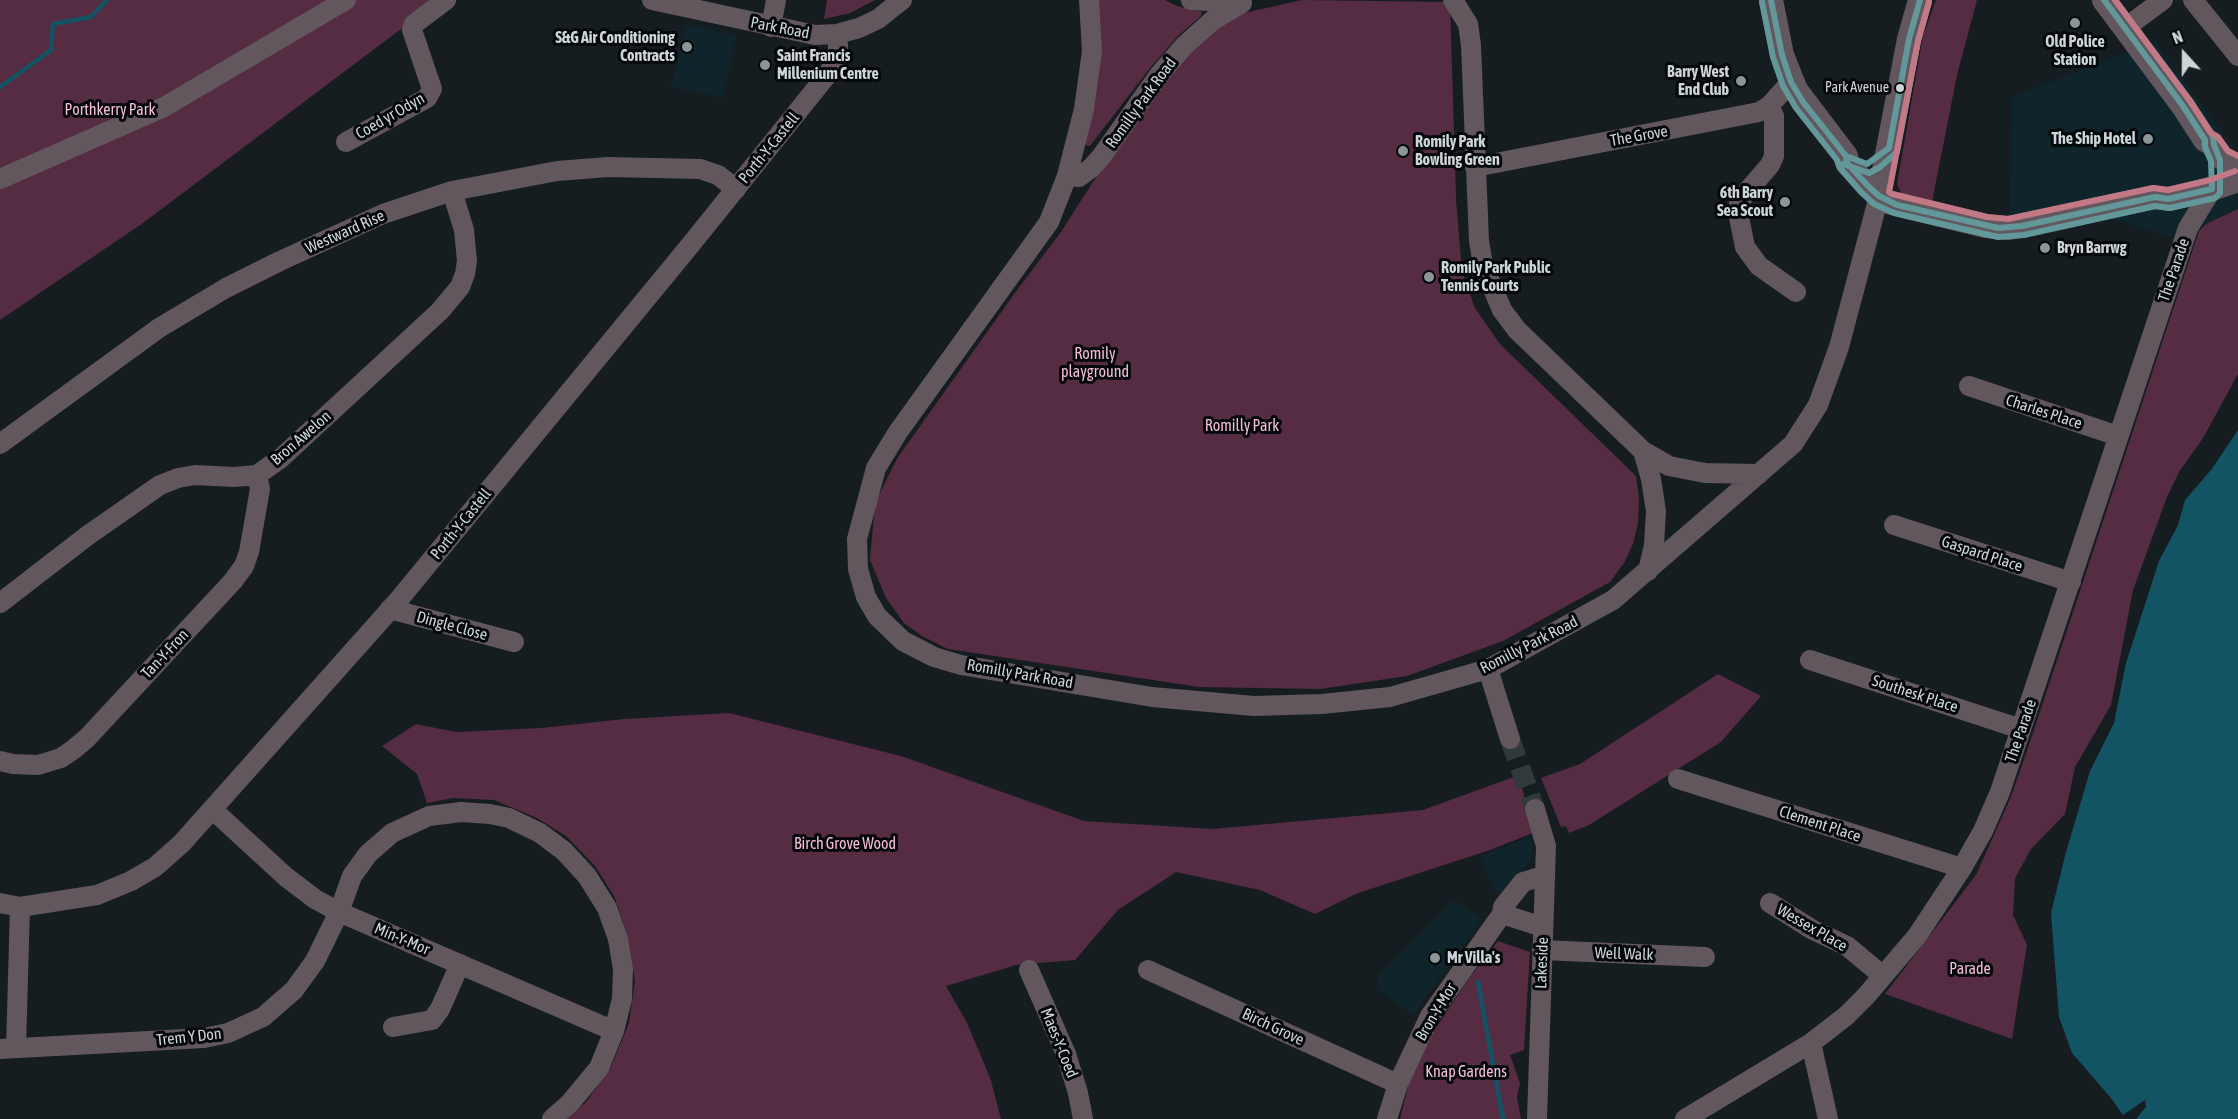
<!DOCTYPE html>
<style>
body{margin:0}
#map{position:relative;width:2238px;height:1119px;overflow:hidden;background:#151d20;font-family:"Asap Condensed",sans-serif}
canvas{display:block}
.north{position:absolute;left:2154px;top:24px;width:60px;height:60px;-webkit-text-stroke:4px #04080a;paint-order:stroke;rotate:339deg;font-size:16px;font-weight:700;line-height:24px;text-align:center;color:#ccd5d8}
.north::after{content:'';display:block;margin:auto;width:21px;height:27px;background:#ccd5d8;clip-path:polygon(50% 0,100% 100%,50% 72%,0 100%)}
</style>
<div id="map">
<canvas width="2238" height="1119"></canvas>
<div class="north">N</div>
</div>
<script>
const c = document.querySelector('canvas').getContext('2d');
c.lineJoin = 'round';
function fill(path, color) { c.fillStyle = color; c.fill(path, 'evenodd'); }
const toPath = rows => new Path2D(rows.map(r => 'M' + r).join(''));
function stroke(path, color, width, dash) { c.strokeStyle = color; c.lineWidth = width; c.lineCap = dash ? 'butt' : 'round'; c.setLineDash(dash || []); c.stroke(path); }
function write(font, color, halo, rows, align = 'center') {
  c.font = font + ' "Asap Condensed",sans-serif'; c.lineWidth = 6; c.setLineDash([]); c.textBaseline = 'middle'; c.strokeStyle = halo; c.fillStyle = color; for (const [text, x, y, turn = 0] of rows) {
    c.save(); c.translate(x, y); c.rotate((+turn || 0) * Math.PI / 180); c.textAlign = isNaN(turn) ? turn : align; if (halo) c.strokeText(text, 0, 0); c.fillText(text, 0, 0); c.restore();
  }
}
const built = toPath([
 [686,24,737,36,722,98,671,87],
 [2155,41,2238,154,2238,209,2206,224,2199,231,2195,244,2113,219,2080,226,2077,203,2010,216,2012,97],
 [1532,836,1532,855,1529,863,1507,892,1502,894,1498,893,1494,890,1480,856],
 [1454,900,1482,919,1413,1015,1377,988,1379,975]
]);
const green = toPath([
 [0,0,429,0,405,26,143,223,0,320],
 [827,0,875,0,850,13,824,19],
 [1098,0,1165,0,1177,6,1202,12,1201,16,1179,35,1150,68,1090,146,1085,145,1099,74,1100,25],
 [1302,0,1450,2,1456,199,1462,272,1475,308,1500,344,1636,476,1639,498,1638,523,1633,544,1624,563,1610,582,1503,641,1407,676,1320,689,1199,687,948,649,922,636,904,623,886,598,870,560,875,503,898,457,1017,290,1061,232,1112,152,1192,45,1235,15],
 [1936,0,1977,0,1957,75,1932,202,1901,193,1897,184,1923,36],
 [2238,209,2238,374,2203,438,2179,472,2167,497,2133,590,2111,705,2075,767,2065,814,2031,849,2015,878,2013,915,2027,945,2012,1039,1885,994,1976,875,2010,799,2027,751,2199,231,2206,224],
 [1718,674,1761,696,1721,742,1589,825,1569,833,1566,826,1561,827,1541,778,1580,764],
 [729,713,901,756,1084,821,1212,829,1423,810,1519,775,1533,833,1490,850,1358,893,1315,914,1260,890,1176,872,1118,910,1075,960,1016,965,946,986,966,1021,981,1056,991,1081,1001,1119,567,1119,586,1102,611,1067,629,1023,635,981,627,934,614,896,595,866,566,836,537,818,494,800,453,798,427,803,417,774,382,746,416,724,456,732,542,728,624,719],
 [1498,941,1530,952,1524,1050,1510,1055,1520,1083,1517,1097,1521,1119,1400,1119,1409,1082,1435,1029,1470,977]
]);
const water = toPath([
 [2238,430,2238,1119,2136,1119,2146,1107,2145,1100,2123,1115,2111,1098,2072,1053,2059,1017,2051,913,2066,852,2090,771,2114,723,2126,663,2159,561,2178,525,2185,500,2211,470]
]);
const stream = toPath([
 [0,87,51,50,53,24,91,17,107,0],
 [1478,982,1503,1119]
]);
const minorTunnel = toPath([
 [1510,739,1535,809]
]);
const minor = toPath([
 [652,0,815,35,837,34,859,28,878,19,902,0],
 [1089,0,1092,51,1084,109,1067,176,1049,222,898,432,876,468,857,539,858,569,866,597,877,616,903,641,934,657,961,665,1152,697,1254,706,1322,704,1390,697,1488,669,1613,600,1793,444,1818,405,1839,347,1879,196],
 [1191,0,1242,3],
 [1453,0,1468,24,1471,45,1479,241,1483,265,1502,310,1517,330,1643,451,1651,479,1656,511,1654,545,1648,571],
 [2193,0,2238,56],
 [771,27,776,0],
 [2125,28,2163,0],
 [1769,106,1774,116,1774,156,1770,165,1745,194,1739,203,1738,212,1745,247,1759,266,1796,292],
 [346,142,427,98,432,89,412,30,414,24,446,0],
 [1475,167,1759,112,1769,106,1791,82],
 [1067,176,1079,177,1091,168,1101,157,1159,75,1184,46,1213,20,1242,3],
 [0,179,164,107,346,0],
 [1969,386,2118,436],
 [0,444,159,328,226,288,280,261,383,214,452,191,557,171,608,167,700,169,718,175,736,189],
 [1643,451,1669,466,1705,473,1759,474],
 [1894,525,2071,582],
 [0,603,87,536,160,485,178,478,195,475,234,477,257,475,281,458,440,311,460,287,465,274,467,261,464,230,452,191],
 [390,609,514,642],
 [1810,660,2021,729],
 [1488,669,1510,739],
 [0,761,13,764,38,765,61,758,74,749,87,738,233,581,244,566,249,552,260,489,257,475],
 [1678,779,1962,868],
 [1535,809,1546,846,1537,1119],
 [213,810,286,877,315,899,339,912,614,1031],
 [0,903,20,907,97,895,131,881,155,867,182,843,396,603,692,243,827,75,837,59,838,46,837,34],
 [1770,903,1813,930,1847,946,1883,976],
 [1502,914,1543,927],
 [1542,950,1705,957],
 [1029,970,1066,1054,1078,1093,1083,1119],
 [1148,970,1398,1084],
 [393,1027,432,1020,440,1009,460,964],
 [1811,1043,1828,1119],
 [16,1048,20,907],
 [0,1049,204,1038,228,1033,263,1017,294,990,315,961,339,912,352,876,368,854,392,833,429,816,461,812,490,814,509,818,540,833,564,851,587,876,607,908,618,939,623,969,622,999,614,1031,599,1068,570,1103,552,1119],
 [1387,1119,1398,1084,1430,1016,1502,914,1503,907,1523,882,1536,878,1544,878],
 [1685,1119,1811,1043,1846,1016,1866,996,1917,936,1962,868,1983,831,2000,792,2188,228,2212,189]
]);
const major = toPath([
 [1771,0,1782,55,1796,90,1846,156,1847,163,1868,186,1888,202,1986,226,2009,228,2155,197,2168,199,2181,196,2212,189,2238,180],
 [2104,0,2183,106,2205,140,2211,143,2222,158,2238,166],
 [1879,196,1909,39,1920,0]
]);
const bus1 = toPath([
 [1771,0,1782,55,1791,82,1803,102,1846,156,1847,163,1868,186,1879,196,1897,205,1998,228,2022,226,2155,197,2168,199,2212,189,2211,161,2205,147,2205,140,2183,106,2104,0],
 [1846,156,1867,164,1889,148,1909,39,1920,0]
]);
const bus2 = toPath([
 [1762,2,1773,57,1783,86,1796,108,1837,160,1840,168,1861,192,1874,204,1894,213,1998,237,2024,235,2155,206,2170,208,2215,198,2220,193,2220,160,2214,145,2213,136,2190,101,2115,0],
 [1843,164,1869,173,1880,167,1897,152,1918,41,1929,2]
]);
const bus3 = toPath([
 [2115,0,2190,101,2211,133,2218,137,2228,151,2238,156],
 [1929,2,1918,41,1889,192,1892,194,1987,217,2008,219,2153,188,2168,190,2210,180,2235,171]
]);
const markers = [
 [2075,23,6,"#8c9598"],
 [687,47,6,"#8c9598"],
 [765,65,6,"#8c9598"],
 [1741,81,6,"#8c9598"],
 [1900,88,5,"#ccd5d8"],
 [2148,139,6,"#8c9598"],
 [1403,151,6,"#8c9598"],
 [1785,202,6,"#8c9598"],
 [2045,248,6,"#8c9598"],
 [1429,277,6,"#8c9598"],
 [1435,958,6,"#8c9598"]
];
const busNames = [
 ["Park Avenue",1889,88]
];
const streetNames = [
 ["Park Road",780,28,11],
 ["Romilly Park Road",1141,103,-54],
 ["Coed yr Odyn",390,116,-30],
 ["The Grove",1639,136,-10],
 ["Porth-Y-Castell",769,148,-51],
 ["Westward Rise",345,232,-24],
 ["The Parade",2174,270,-71],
 ["Charles Place",2044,412,18],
 ["Bron Awelon",301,438,-41],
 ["Porth-Y-Castell",461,524,-51],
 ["Gaspard Place",1982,554,18],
 ["Dingle Close",452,626,15],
 ["Romilly Park Road",1529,645,-27],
 ["Tan-Y-Fron",165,654,-47],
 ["Romilly Park Road",1020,674,10],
 ["Southesk Place",1915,694,18],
 ["The Parade",2021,731,-71],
 ["Clement Place",1820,824,18],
 ["Wessex Place",1812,928,30],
 ["Min-Y-Mor",402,939,23],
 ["Well Walk",1624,954,2],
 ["Lakeside",1542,963,-88],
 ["Bron-Y-Mor",1436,1012,-59],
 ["Birch Grove",1273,1027,25],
 ["Trem Y Don",189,1037,-6],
 ["Maes-Y-Coed",1059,1043,68]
];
const poiNames = [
 ["S&G Air Conditioning",675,38,"right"],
 ["Contracts",675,56,"right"],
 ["Old Police",2075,42,"center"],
 ["Station",2075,60,"center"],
 ["Saint Francis",777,56],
 ["Millenium Centre",777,74],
 ["Barry West",1729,72,"right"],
 ["End Club",1729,90,"right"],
 ["The Ship Hotel",2136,139,"right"],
 ["Romily Park",1415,142],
 ["Bowling Green",1415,160],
 ["6th Barry",1773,193,"right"],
 ["Sea Scout",1773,211,"right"],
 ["Bryn Barrwg",2057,248],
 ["Romily Park Public",1441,268],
 ["Tennis Courts",1441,286],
 ["Mr Villa's",1447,958]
];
const parkNames = [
 ["Porthkerry Park",110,110],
 ["Romily",1095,354],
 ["playground",1095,372],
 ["Romilly Park",1242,426],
 ["Birch Grove Wood",845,844],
 ["Parade",1970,969],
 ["Knap Gardens",1466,1072]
];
fill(built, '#10252b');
fill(green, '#552c42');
fill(water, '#135464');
stroke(stream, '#135464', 4.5);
stroke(minorTunnel, '#30393c', 20, [20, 10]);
stroke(minor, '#62575d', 20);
stroke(major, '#62575f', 24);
stroke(bus1, '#63989b', 6);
stroke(bus2, '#63989b', 6);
stroke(bus3, '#c37885', 6);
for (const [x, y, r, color] of markers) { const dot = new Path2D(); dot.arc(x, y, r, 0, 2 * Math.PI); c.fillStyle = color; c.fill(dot); stroke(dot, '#04080a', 2); }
write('14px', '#ccd5d8', '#04080a', busNames, 'right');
write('16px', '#ccd5d8', '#04080a', streetNames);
write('bold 16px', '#ccd5d8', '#04080a', poiNames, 'left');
write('16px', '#f5bdd7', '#04080a', parkNames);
</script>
